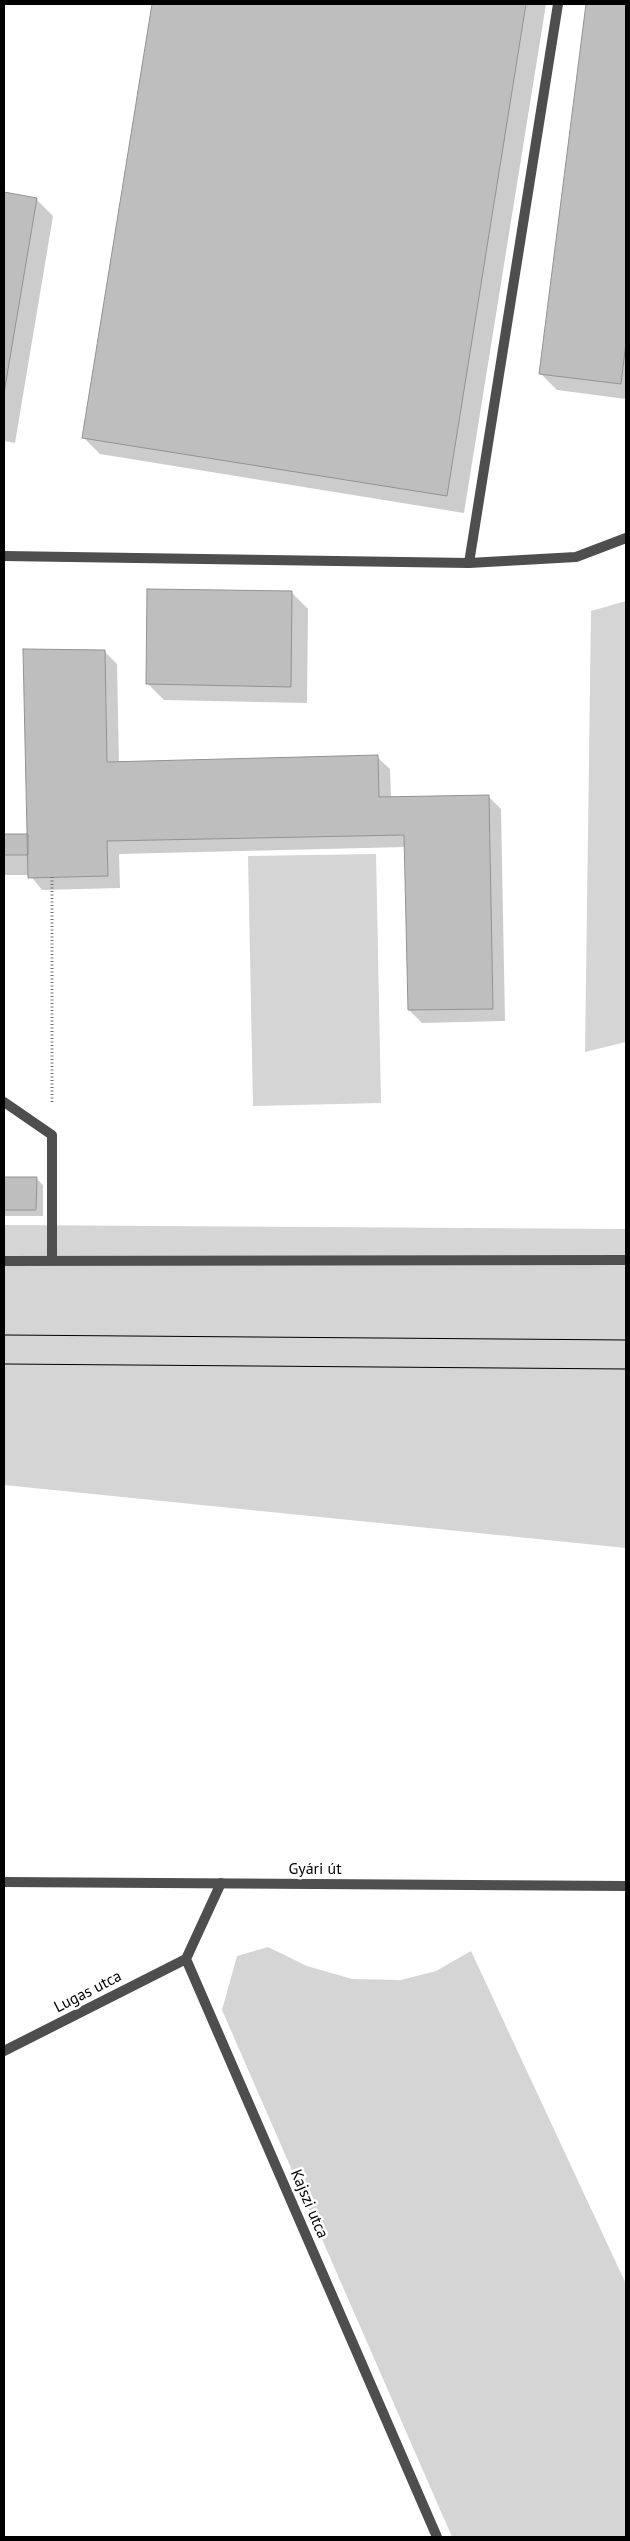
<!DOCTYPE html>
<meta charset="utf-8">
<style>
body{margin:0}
#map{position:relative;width:630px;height:2541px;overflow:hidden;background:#fff;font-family:"PT Sans",sans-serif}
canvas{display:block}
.frame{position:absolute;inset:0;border:5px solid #000;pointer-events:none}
</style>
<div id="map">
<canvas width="630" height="2541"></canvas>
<div class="frame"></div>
</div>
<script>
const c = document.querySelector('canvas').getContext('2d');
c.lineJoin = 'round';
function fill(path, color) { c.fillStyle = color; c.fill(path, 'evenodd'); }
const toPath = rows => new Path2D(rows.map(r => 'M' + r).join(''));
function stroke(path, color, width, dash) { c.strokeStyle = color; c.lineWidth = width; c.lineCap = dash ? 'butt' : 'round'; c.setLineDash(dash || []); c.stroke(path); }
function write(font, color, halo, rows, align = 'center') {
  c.font = font + ' "PT Sans",sans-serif'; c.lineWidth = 5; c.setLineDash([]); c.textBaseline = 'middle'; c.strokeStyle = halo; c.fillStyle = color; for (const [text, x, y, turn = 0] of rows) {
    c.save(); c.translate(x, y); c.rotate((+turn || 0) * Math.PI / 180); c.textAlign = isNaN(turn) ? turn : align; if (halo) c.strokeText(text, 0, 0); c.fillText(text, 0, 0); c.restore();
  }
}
const green = toPath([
 [626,601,626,1042,585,1052,591,611],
 [376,854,381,1103,253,1106,248,856],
 [4,1225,626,1229,626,1548,4,1485],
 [268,1947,307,1966,352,1979,401,1980,436,1971,471,1951,626,2284,626,2537,452,2537,222,2010,237,1956]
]);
const shadow = toPath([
 [153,4,546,4,464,513,100,454,83,437],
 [588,4,626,4,626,399,557,390,540,373],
 [4,193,36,199,53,216,15,443,4,441],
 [291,592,308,609,307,703,164,700,147,683],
 [104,651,117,664,119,763,377,757,390,769,391,798,488,796,501,809,505,1021,422,1023,409,1010,406,847,119,854,120,888,42,890,30,875,4,875,4,836,29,835],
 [36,1178,43,1185,43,1216,5,1216,4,1179]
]);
const building = toPath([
 [152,4,526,4,447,496,82,438,152,4],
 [586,4,626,4,626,342,621,384,539,374,586,4],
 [4,192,37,198,4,393,4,192],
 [147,589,292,591,291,687,146,684,147,589],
 [23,649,105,650,107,762,378,755,379,797,489,795,493,1009,408,1010,404,835,107,841,108,876,28,878,23,649],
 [4,834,28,834,28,855,4,855,4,834],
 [4,1177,37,1177,36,1210,4,1210,4,1177]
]);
const path = toPath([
 [52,1102,52,877]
]);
const service = toPath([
 [4,556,469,563,576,557,626,538],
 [469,563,558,4],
 [4,1102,52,1135,52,1261],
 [4,1261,626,1260],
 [221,1883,186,1959,437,2537],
 [4,2051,186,1959]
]);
const tertiary = toPath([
 [4,1882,626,1886]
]);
const tram = toPath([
 [4,1335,626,1340],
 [4,1364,626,1369]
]);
const streetNames = [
 ["Gyári út",315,1869],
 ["Lugas utca",88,1992,-27],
 ["Kajszi utca",309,2204,67]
];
fill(green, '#d5d5d5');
fill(shadow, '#0003');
fill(building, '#bebebe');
stroke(building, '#929292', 1);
stroke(path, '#707070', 3, [1, 2.5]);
stroke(service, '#4e4e4e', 10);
stroke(tertiary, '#4e4e4e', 10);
stroke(tram, '#000', 1);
write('16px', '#000', '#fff', streetNames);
</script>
